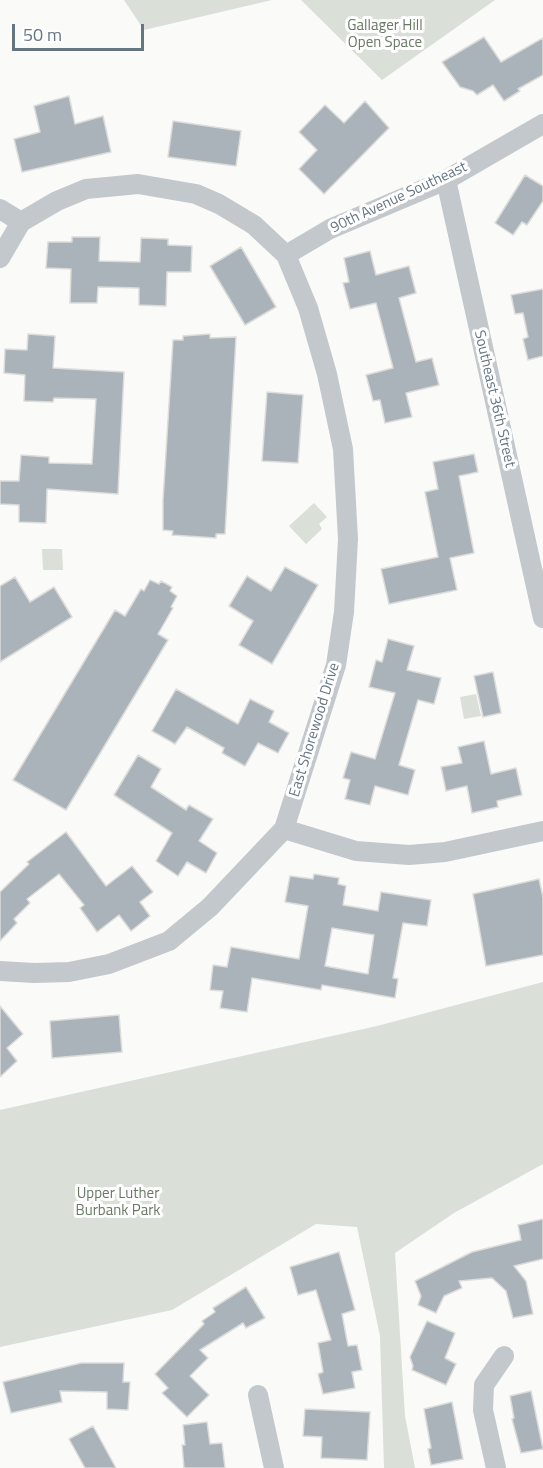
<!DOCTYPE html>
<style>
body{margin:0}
#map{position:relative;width:543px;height:1468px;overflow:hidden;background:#fafaf8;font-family:"Titillium Web",sans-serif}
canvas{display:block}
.scale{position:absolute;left:12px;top:24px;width:132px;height:27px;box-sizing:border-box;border:3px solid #657683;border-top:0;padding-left:8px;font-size:18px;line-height:21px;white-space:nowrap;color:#657683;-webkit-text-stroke:4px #fff;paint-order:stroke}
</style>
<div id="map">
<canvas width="543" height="1468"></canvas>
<div class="scale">50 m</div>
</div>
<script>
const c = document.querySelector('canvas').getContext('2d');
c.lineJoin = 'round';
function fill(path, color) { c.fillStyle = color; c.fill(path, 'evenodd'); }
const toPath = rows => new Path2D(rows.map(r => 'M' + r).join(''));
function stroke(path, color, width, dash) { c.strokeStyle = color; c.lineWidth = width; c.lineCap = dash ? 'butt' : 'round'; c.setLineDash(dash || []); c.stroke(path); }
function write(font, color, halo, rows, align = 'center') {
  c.font = font + ' "Titillium Web",sans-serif'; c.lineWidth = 6; c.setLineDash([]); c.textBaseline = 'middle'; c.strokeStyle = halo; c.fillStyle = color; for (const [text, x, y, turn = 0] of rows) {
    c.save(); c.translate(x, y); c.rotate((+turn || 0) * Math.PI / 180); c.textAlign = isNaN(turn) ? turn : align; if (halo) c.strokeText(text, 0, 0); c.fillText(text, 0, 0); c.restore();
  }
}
const green = toPath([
 [124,0,272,0,144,30],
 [301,0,495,0,382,80],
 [314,503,327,517,319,524,322,529,306,544,289,526],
 [42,549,62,549,63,570,43,570],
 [476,694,481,716,464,719,460,697],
 [543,982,543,1164,454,1213,395,1253,405,1416,415,1468,384,1468,380,1336,357,1227,316,1224,172,1310,0,1347,0,1110,377,1026]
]);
const building = toPath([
 [484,37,501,62,543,38,543,75,518,89,520,91,504,101,493,85,477,95,473,91,460,87,442,62,484,37],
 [69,96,75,124,103,116,111,152,22,172,14,139,40,132,34,106,69,96],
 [365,101,389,128,324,194,299,169,317,150,299,132,325,105,344,123,365,101],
 [173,121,241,131,236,166,168,157,173,121],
 [525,175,543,186,543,201,527,225,522,222,513,235,495,223,525,175],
 [72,237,100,237,99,261,140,262,141,238,168,239,168,245,192,246,191,272,167,272,166,306,139,305,139,288,98,287,97,303,70,303,71,269,46,268,48,242,72,242,72,237],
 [241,247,276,307,245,325,210,266,241,247],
 [370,251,376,275,409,266,416,293,399,298,416,362,432,358,439,385,406,393,412,417,385,423,380,400,373,401,366,375,393,368,376,303,350,309,343,283,349,282,344,258,370,251],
 [543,289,543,356,528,360,523,339,528,337,523,313,515,314,511,295,543,289],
 [28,334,55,336,53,368,124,372,118,494,47,489,46,523,19,522,19,505,0,504,0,481,19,481,21,455,49,457,49,463,92,464,96,399,54,398,53,402,24,401,25,375,4,373,5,349,27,350,28,334],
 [210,334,210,338,236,337,225,534,216,534,216,538,172,535,173,531,163,530,163,500,173,340,183,340,183,336,210,334],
 [267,392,303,395,298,463,262,461,267,392],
 [474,454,478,472,459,476,474,553,450,558,457,590,389,604,381,569,438,557,425,492,438,489,433,462,474,454],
 [285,567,318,585,272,664,239,645,253,621,229,606,247,576,271,591,285,567],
 [15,577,30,602,54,587,72,617,0,662,0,586,15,577],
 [150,580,159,584,161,581,172,587,170,591,177,596,171,607,173,608,158,634,168,640,66,810,13,780,115,610,125,616,141,589,144,591,150,580],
 [388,639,414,646,407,670,441,678,434,704,418,700,399,765,415,770,408,795,375,786,370,805,345,799,350,780,343,778,351,752,375,759,395,693,369,687,376,660,382,662,388,639],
 [493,672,501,713,483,717,474,676,493,672],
 [176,689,238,724,250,699,274,711,269,722,289,733,278,753,258,743,245,766,222,753,224,748,187,727,175,744,152,731,176,689],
 [484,741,491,774,516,768,522,795,497,801,498,807,472,813,467,786,446,791,441,767,462,763,458,747,484,741],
 [138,755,161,769,151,787,186,810,189,805,213,819,199,841,217,853,206,873,187,862,178,876,156,861,172,833,114,795,138,755],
 [66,832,106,886,132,866,153,892,140,902,150,916,131,931,119,915,97,932,80,908,84,905,59,874,27,899,30,903,14,919,17,923,0,941,0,892,29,864,27,862,66,832],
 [314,874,339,878,338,884,346,886,343,905,378,911,381,892,431,900,427,926,403,923,393,978,398,979,395,998,322,985,321,990,252,978,247,1012,220,1008,223,991,210,990,213,965,227,967,231,947,299,959,308,906,285,902,290,876,313,879,314,874],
 [332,928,374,935,368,974,325,966,332,928],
 [539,879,543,897,543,955,486,966,473,894,539,879],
 [0,1006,23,1034,7,1048,17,1061,0,1077,0,1006],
 [119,1015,122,1052,52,1058,50,1021,119,1015],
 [543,1219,543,1259,514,1266,526,1281,533,1314,513,1318,506,1291,492,1278,459,1281,462,1288,444,1296,436,1313,418,1305,421,1296,415,1281,472,1252,521,1240,518,1225,543,1219],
 [339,1252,355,1310,342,1314,348,1346,357,1345,362,1370,352,1372,355,1388,323,1394,318,1374,323,1372,318,1343,331,1340,316,1290,298,1295,290,1267,339,1252],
 [246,1287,265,1318,246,1328,243,1323,200,1350,208,1358,190,1376,209,1395,187,1417,162,1393,168,1388,155,1374,204,1324,202,1321,215,1312,213,1308,246,1287],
 [427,1321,455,1333,445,1358,456,1364,446,1385,412,1370,413,1366,410,1357,427,1321],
 [81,1363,124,1363,123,1382,130,1382,128,1410,107,1409,107,1392,60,1391,62,1402,11,1413,3,1382,81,1363],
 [531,1391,543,1449,521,1453,512,1419,514,1418,510,1396,531,1391],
 [452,1402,463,1459,431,1465,428,1449,431,1448,424,1409,452,1402],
 [305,1409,370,1412,367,1460,321,1458,322,1437,303,1436,305,1409],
 [207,1422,210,1444,222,1443,225,1468,184,1468,182,1445,185,1445,183,1425,207,1422],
 [93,1426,116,1468,85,1468,69,1439,93,1426]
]);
const minor = toPath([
 [446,180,543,618],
 [0,209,21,222],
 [286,255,330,229,446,180,543,124],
 [0,258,21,222,57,201,86,189,138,184,196,194,219,204,254,225,286,255,308,308,327,374,343,449,348,539,344,612,336,665,284,829,210,907,169,941,109,964,69,972,34,973,0,971],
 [284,829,356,851,409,855,445,852,543,831],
 [258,1395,274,1468],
 [496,1468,483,1410,484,1385,504,1356]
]);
const parkNames = [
 ["Gallager Hill",385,26],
 ["Open Space",385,43],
 ["Upper Luther",118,1194],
 ["Burbank Park",118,1211]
];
const streetNames = [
 ["90th Avenue Southeast",399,198,-25],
 ["Southeast 36th Street",494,399,77],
 ["East Shorewood Drive",315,730,-73]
];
fill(green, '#dadfd7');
fill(building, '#aab3b9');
stroke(building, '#dcdcda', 1.5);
stroke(minor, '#c3c8cc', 20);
write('15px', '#687a64', '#fff', parkNames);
write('15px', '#657683', '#fff', streetNames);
</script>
